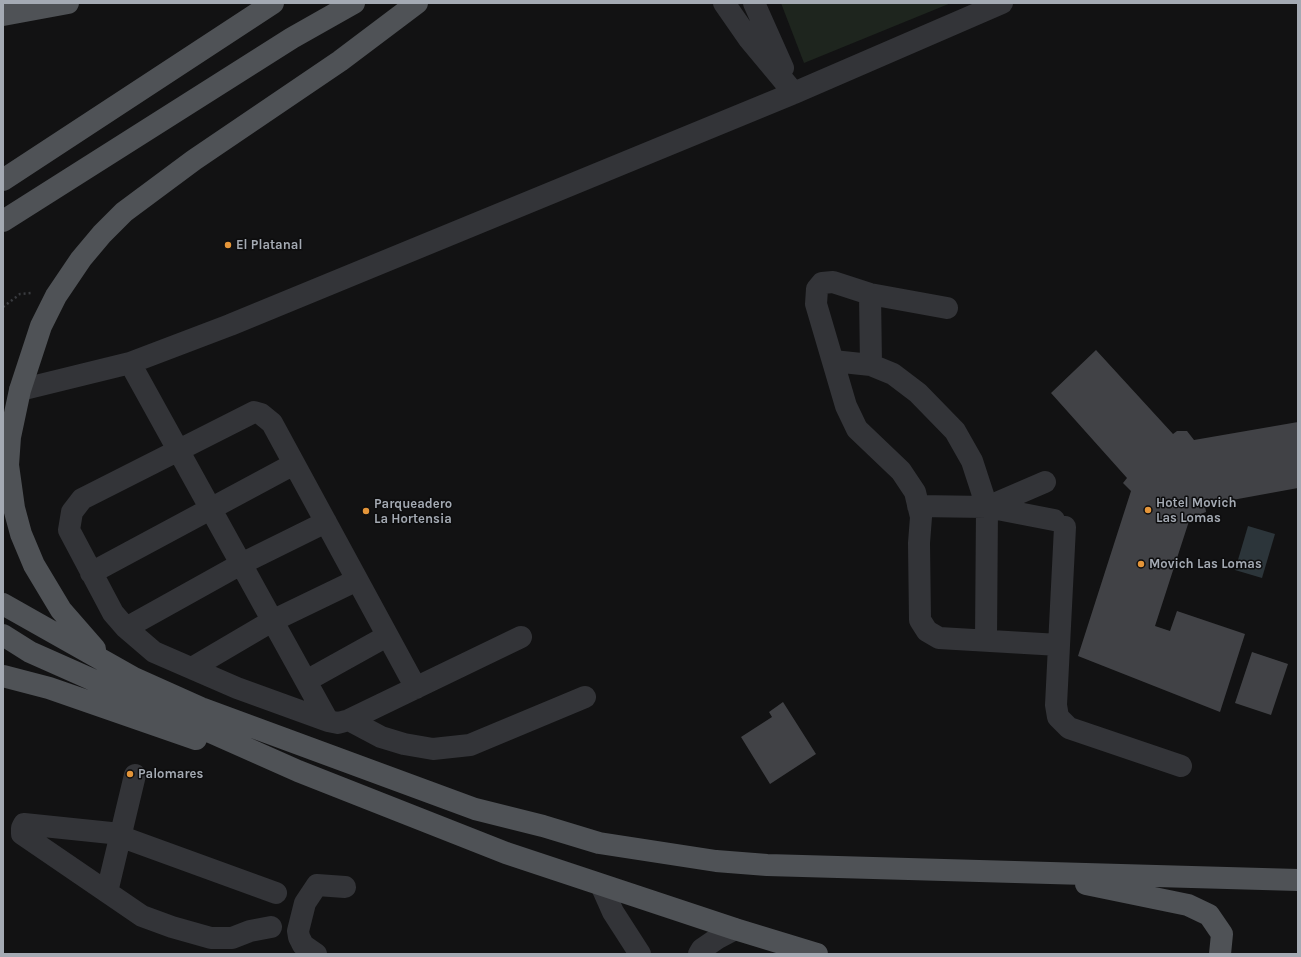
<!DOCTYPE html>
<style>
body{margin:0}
#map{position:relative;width:1301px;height:957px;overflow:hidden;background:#121213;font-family:Karla,sans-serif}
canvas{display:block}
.frame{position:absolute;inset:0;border:4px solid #a4aab3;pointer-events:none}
</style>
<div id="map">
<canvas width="1301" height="957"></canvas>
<div class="frame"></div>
</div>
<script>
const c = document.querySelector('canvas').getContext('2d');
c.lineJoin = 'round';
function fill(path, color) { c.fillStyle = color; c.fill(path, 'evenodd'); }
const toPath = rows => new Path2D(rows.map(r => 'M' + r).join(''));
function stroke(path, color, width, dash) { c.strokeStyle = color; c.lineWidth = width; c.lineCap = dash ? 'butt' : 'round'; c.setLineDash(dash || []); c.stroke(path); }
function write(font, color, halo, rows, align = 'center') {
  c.font = font + ' Karla,sans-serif'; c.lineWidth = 3; c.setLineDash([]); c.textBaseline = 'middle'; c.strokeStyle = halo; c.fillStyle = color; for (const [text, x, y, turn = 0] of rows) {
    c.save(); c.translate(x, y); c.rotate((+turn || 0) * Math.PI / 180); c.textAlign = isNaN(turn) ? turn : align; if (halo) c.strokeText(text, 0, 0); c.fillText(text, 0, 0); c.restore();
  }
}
const green = toPath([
 [781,3,951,3,804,63]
]);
const water = toPath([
 [1248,526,1275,534,1262,578,1235,570]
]);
const building = toPath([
 [1096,350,1173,434,1177,431,1187,431,1194,440,1298,422,1298,488,1205,505,1206,512,1190,518,1155,626,1170,631,1177,611,1245,634,1220,712,1078,656,1131,491,1123,483,1127,478,1051,393],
 [1252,652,1288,664,1271,715,1235,703],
 [783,702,816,754,770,784,741,737,772,717,769,712]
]);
const path = toPath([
 [3,307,20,294,32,293]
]);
const minor = toPath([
 [724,3,749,39,794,93],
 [754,3,783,68],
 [870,294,871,365],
 [947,308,870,294,833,282,822,283,817,289,816,304,846,406,857,429,901,471,915,492,921,517,919,543,920,620,927,631,939,638,1059,645],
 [833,361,871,365,893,374,918,393,955,431,972,461,987,507,986,640],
 [130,363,328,721,338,723,349,720,521,637],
 [20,390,130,363,230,325,794,93,1002,3],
 [918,506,987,507,1054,520],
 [987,507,1045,482],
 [1065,527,1056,705,1058,717,1069,728,1181,766],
 [91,573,294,464],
 [126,628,241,564,326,522],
 [192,668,272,621,357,580],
 [306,681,387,636],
 [349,720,381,737,404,744,433,749,470,745,585,697],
 [328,721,237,688,154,652,126,628,113,613,69,530,72,512,82,499,254,412,261,414,272,423,416,688],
 [601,885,613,912,640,954],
 [107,892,135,775],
 [271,927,250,931,232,938,211,938,172,927,142,916,22,834,22,828,24,824,111,833,276,893],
 [316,954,303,945,299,937,298,931,305,903,317,885,345,887],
 [699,954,702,949,718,938,735,929]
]);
const major = toPath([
 [3,15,68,3],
 [3,180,273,3],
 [3,221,292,38,354,3],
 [3,604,134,678,201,708,475,809,543,826,599,843,716,861,767,865,1298,880],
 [3,635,30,652,298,771,506,853,735,929,817,954],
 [95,649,61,610,34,565,21,534,14,508,8,465,10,437,20,390,41,326,56,296,81,259,102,234,124,212,194,160,340,61,417,3],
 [3,676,49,688,196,739],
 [1086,884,1188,905,1209,915,1222,934,1220,954]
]);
const markers = [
 [228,245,4,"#e49539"],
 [1148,510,4,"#e49539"],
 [366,511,4,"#e49539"],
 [1141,564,4,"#e49539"],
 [130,774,4,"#e49539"]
];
const poiNames = [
 ["El Platanal",236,245],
 ["Hotel Movich",1156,503],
 ["Las Lomas",1156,518],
 ["Parqueadero",374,504],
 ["La Hortensia",374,519],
 ["Movich Las Lomas",1149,564],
 ["Palomares",138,774]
];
fill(green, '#1e251e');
fill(water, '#2c353a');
fill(building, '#414246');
stroke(path, '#393b3f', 2.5, [2, 3]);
stroke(minor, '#333438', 22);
stroke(major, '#4f5256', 22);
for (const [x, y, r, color] of markers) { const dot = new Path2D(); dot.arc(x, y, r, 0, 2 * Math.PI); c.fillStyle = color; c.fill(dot); stroke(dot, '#0d0d0e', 1.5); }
write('bold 13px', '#a4aab3', '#0d0d0e', poiNames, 'left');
</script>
